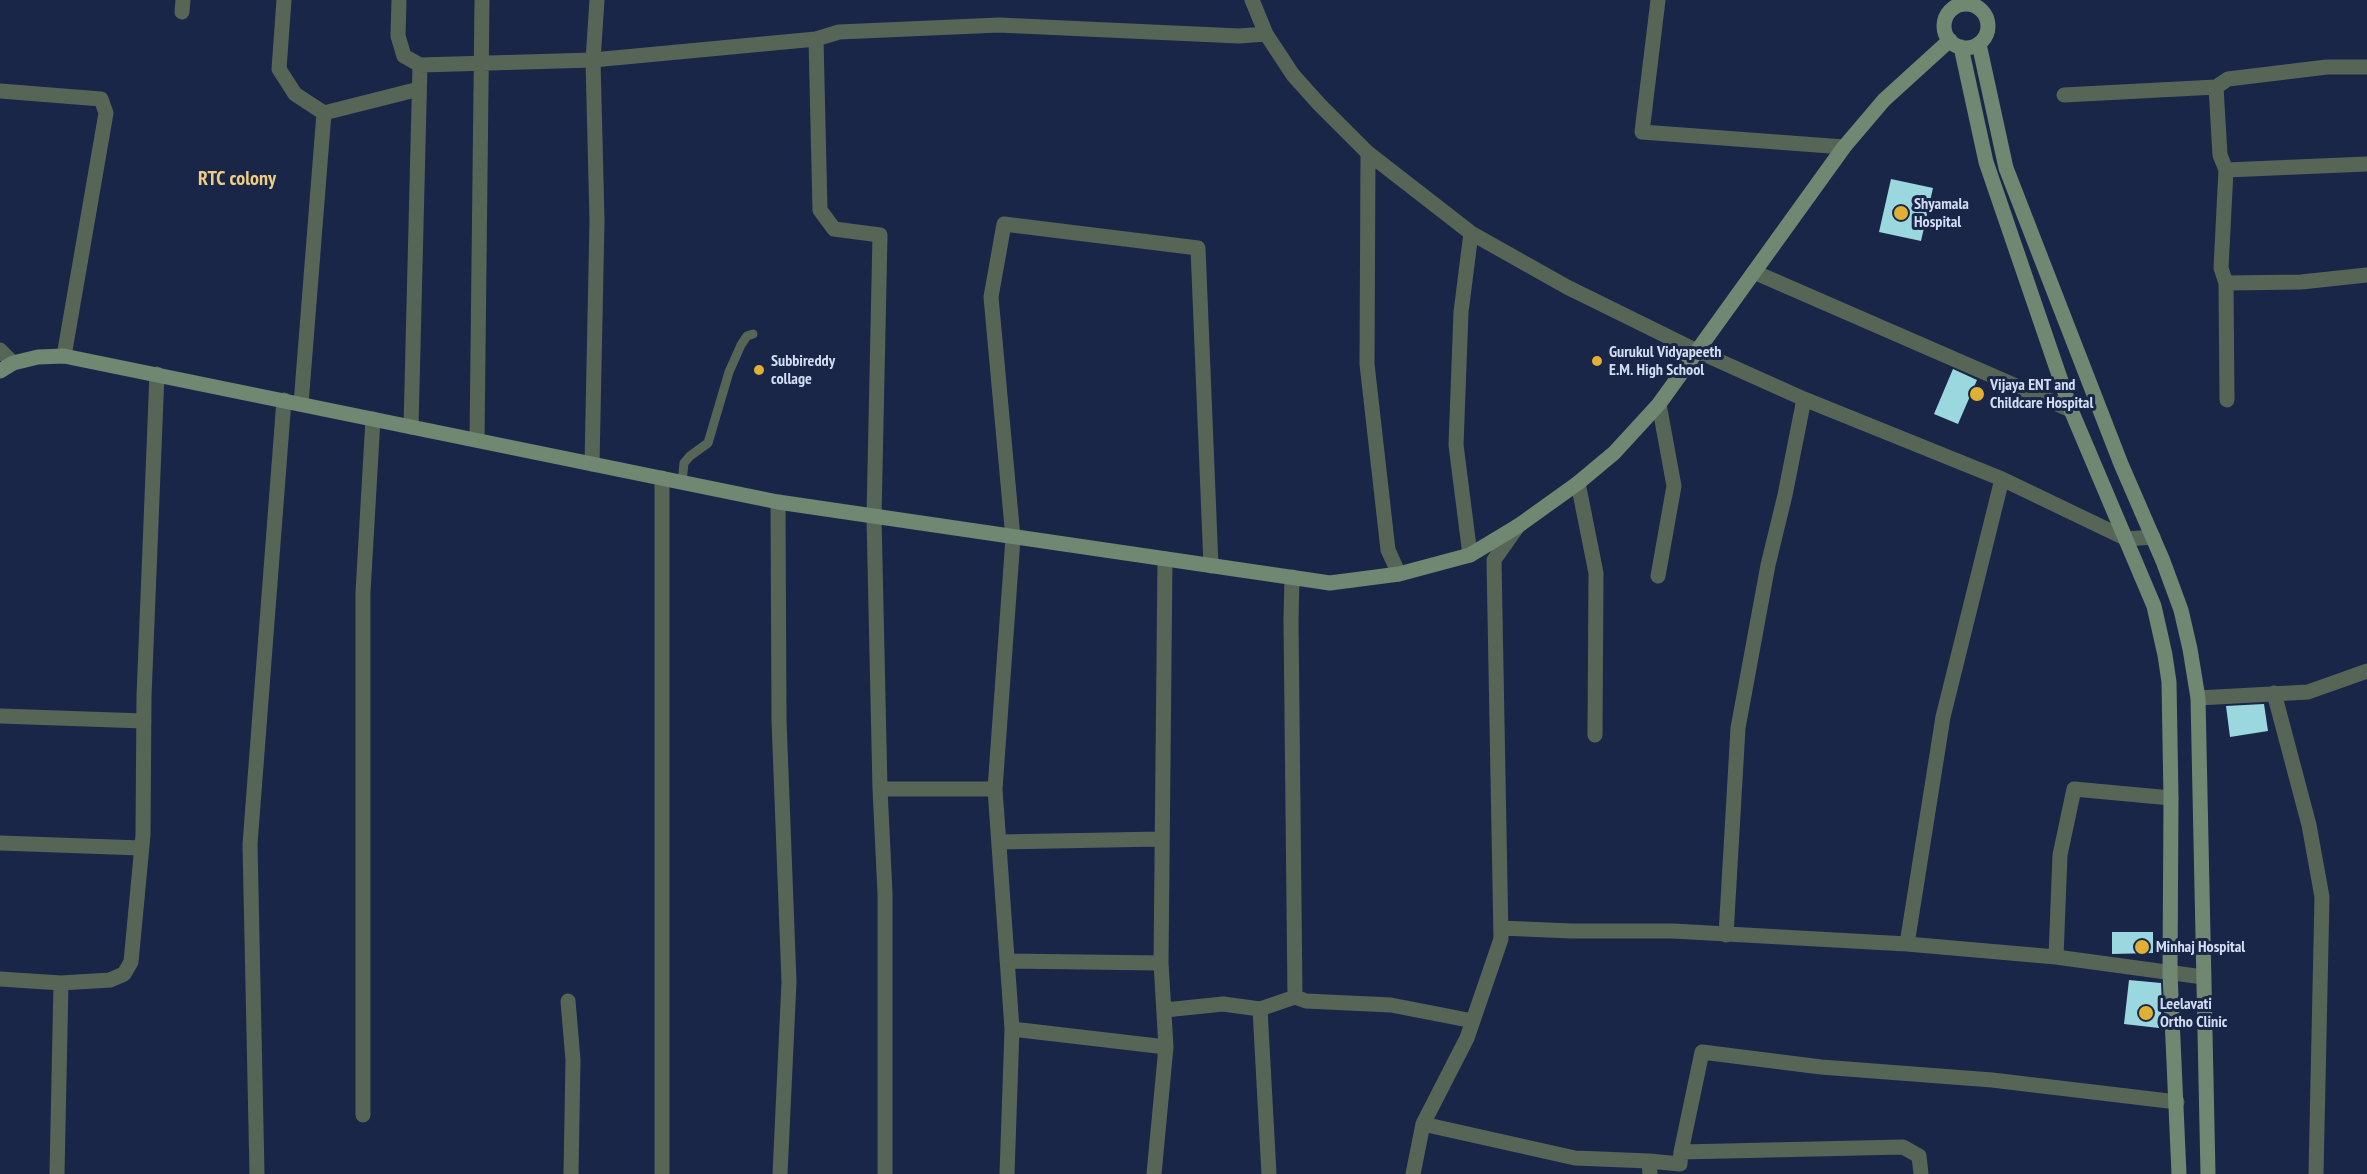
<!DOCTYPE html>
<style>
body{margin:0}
canvas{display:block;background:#192647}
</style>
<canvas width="2367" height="1174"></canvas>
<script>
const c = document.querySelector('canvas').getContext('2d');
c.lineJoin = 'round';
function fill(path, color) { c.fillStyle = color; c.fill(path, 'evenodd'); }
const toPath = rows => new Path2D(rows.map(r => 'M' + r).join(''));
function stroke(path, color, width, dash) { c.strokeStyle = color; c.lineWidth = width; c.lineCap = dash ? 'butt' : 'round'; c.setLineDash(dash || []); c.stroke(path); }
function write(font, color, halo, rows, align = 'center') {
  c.font = font + ' "PT Sans Narrow",sans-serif'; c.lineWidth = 6; c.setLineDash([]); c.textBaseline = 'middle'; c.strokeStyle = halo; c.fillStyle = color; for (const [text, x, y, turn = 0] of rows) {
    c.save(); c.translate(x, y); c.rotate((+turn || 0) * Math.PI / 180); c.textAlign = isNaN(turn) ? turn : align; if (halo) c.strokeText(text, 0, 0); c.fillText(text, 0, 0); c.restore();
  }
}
const building = toPath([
 [1891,179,1933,188,1921,241,1879,232],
 [1953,369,1977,380,1958,424,1934,414],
 [2264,704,2268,731,2230,737,2226,706],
 [2112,932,2153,932,2153,953,2112,954],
 [2129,980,2161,983,2162,1006,2159,1028,2124,1024]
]);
const lane = toPath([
 [682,482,684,463,690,456,708,443,729,372,741,345,747,336,753,334]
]);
const street = toPath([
 [284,0,279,69,295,94,324,113,419,89],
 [399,0,398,36,404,56,420,65,411,427],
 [1252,0,1266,34,1293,75,1319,104,1368,153,1471,233,1567,287,1697,351,1804,399,2002,479,2127,539,2153,537],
 [1658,0,1642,132,1844,147],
 [182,12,183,0],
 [816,39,820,210,834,229,880,235,874,517,880,789,885,893,885,1174],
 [420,65,593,60,816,39,839,32,999,25,1239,36,1266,34],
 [2216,87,2220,155,2226,170,2221,268,2226,283,2227,400],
 [0,91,101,99,106,113,64,356],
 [2064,95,2216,87,2228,79,2327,67,2367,67],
 [1368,153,1367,364,1388,550,1399,574],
 [2226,170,2367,164],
 [1754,272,2071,410],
 [2226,283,2301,282,2367,275],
 [0,350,13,363],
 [301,404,324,113],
 [477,440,482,0],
 [592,464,597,220,593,60,597,0],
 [662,478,662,1174],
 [1578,483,1596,573,1595,735],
 [778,502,779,720,789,982,780,1174],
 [1470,555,1456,445,1461,312,1471,233],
 [1658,576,1674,486,1659,404],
 [1292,577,1291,620,1295,997],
 [2274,693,2309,825,2322,897,2316,1174],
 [2198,698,2308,692,2367,671],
 [0,716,144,721],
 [880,789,995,789],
 [999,842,1162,839],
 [0,843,141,848],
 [1501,928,1571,931,1673,931,1907,944,2056,957,2203,977],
 [1726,935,1738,728,1768,565,1785,495,1804,399],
 [1907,944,1943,717,2002,479],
 [2056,957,2060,855,2074,789,2171,798],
 [1007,961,1161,963],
 [0,979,61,983,57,1174],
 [61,983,110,980,124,974,131,962,143,835,144,696,157,374],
 [568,1001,573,1060,571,1174],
 [1260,1009,1269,1174],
 [1165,1010,1223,1004,1260,1009,1295,997,1306,1001,1391,1005,1473,1021],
 [1012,1029,1166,1047],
 [363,1115,363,592,373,419],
 [1423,1124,1575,1158,1649,1161],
 [1681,1152,1903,1147,1919,1156,1921,1174],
 [257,1174,250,844,284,400],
 [1007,1174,1012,1029,995,789,1013,538,991,297,1004,224,1198,248,1211,566],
 [1154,1174,1166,1047,1161,963,1165,559],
 [1413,1174,1423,1124,1467,1038,1501,939,1494,560,1518,526],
 [1650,1174,1649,1161,1680,1164,1681,1152,1702,1052,1821,1067,1992,1080,2177,1102]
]);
const secondary = toPath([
 '1944 26a22 22 0 1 1 44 0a22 22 0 1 1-44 0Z',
 [1979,44,2006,168,2121,464,2163,561,2181,610,2190,649,2198,698,2208,1174],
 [1961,47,1986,162,2071,410,2154,606,2165,655,2169,682,2171,798,2170,973,2179,1174],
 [0,371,13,363,38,357,64,356,778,502,1330,583,1399,574,1470,555,1518,526,1578,483,1614,453,1659,404,1844,147,1884,100,1950,40]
]);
const markers = [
 [1901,213,8,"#e0b034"],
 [1597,361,6,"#e0b034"],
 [759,370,6,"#e0b034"],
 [1977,394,8,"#e0b034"],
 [2142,947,8,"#e0b034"],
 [2146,1013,8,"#e0b034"]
];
const poiNames = [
 ["Shyamala",1914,204],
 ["Hospital",1914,222],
 ["Gurukul Vidyapeeth",1609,352],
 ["E.M. High School",1609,370],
 ["Subbireddy",771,361],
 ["collage",771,379],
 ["Vijaya ENT and",1990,385],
 ["Childcare Hospital",1990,403],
 ["Minhaj Hospital",2156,947],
 ["Leelavati",2160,1004],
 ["Ortho Clinic",2160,1022]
];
const quarterNames = [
 ["RTC colony",237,179]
];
fill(building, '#9ad7de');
stroke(lane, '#576557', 9);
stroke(street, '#576557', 15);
stroke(secondary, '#708771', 15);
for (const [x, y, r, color] of markers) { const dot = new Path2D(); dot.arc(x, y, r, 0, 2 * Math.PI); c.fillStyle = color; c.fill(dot); stroke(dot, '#192647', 2); }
write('bold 16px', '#d3ddf2', '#192647', poiNames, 'left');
write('bold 20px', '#efcd83', '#192647', quarterNames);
</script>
